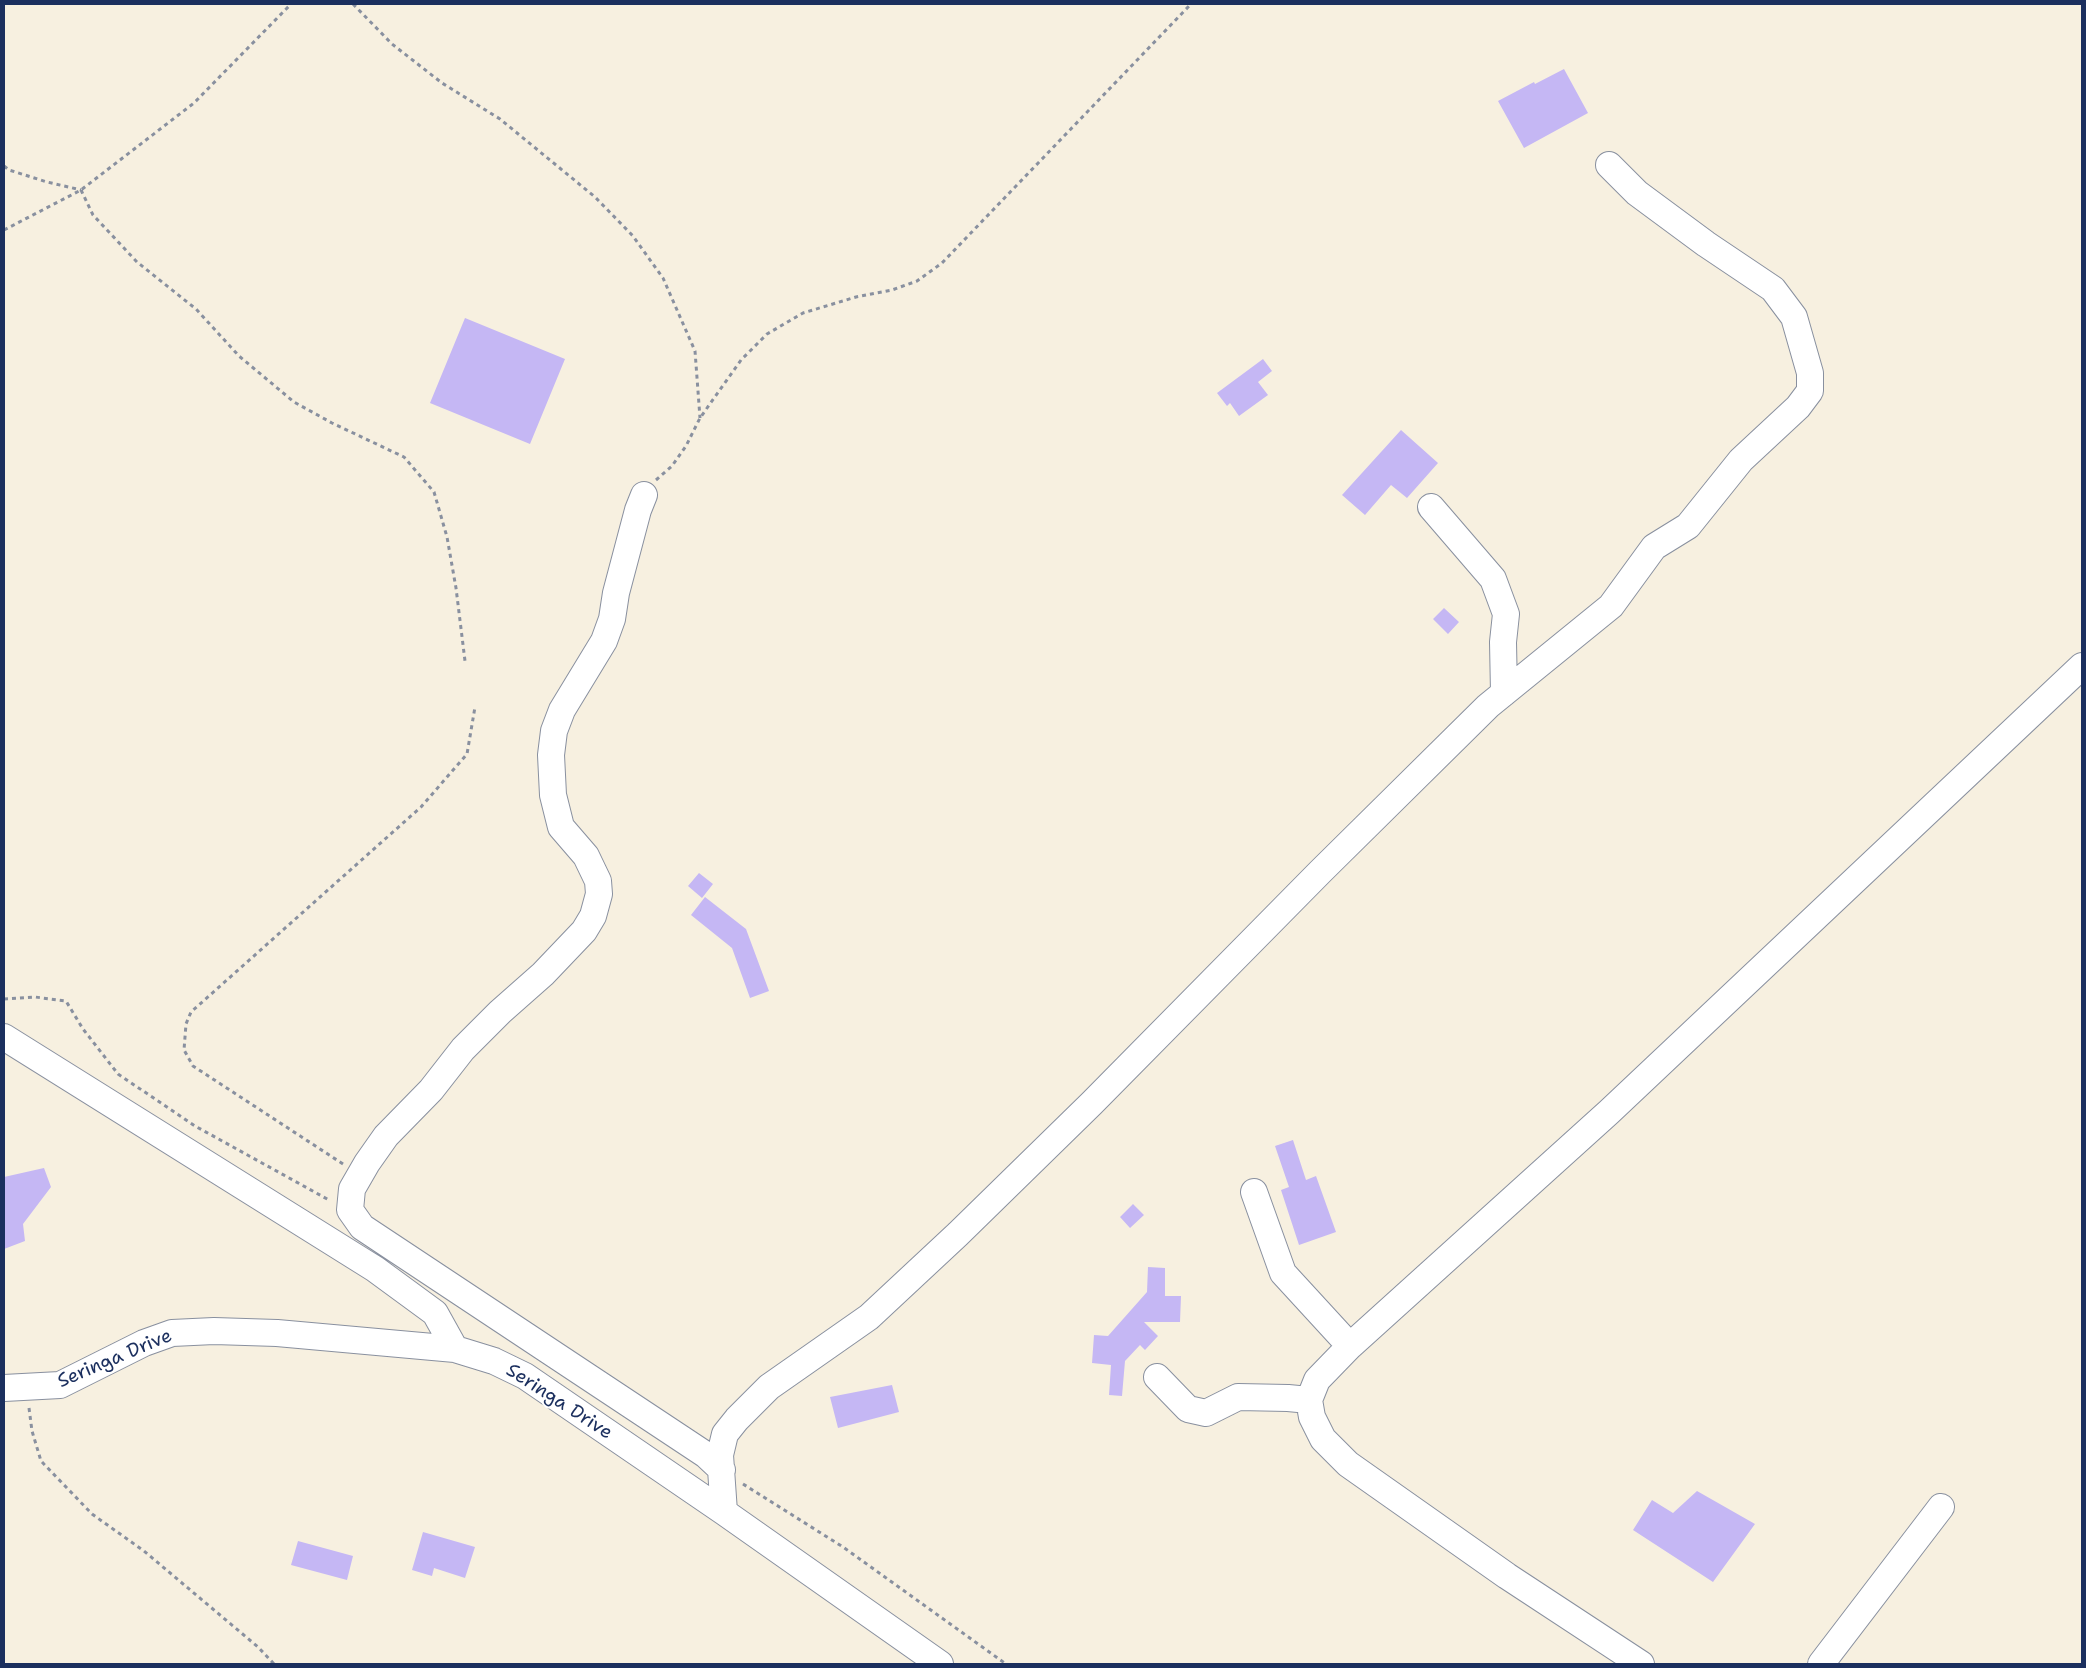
<!DOCTYPE html>
<style>
body{margin:0}
#map{position:relative;width:2086px;height:1668px;overflow:hidden;background:#f7f0e0;font-family:"Shantell Sans",sans-serif}
canvas{display:block}
.frame{position:absolute;inset:0;border:5px solid #1b2f5e;pointer-events:none}
</style>
<div id="map">
<canvas width="2086" height="1668"></canvas>
<div class="frame"></div>
</div>
<script>
const c = document.querySelector('canvas').getContext('2d');
c.lineJoin = 'round';
function fill(path, color) { c.fillStyle = color; c.fill(path, 'evenodd'); }
const toPath = rows => new Path2D(rows.map(r => 'M' + r).join(''));
function stroke(path, color, width, dash) { c.strokeStyle = color; c.lineWidth = width; c.lineCap = dash ? 'butt' : 'round'; c.setLineDash(dash || []); c.stroke(path); }
function write(font, color, halo, rows, align = 'center') {
  c.font = font + ' "Shantell Sans",sans-serif'; c.lineWidth = 4; c.setLineDash([]); c.textBaseline = 'middle'; c.strokeStyle = halo; c.fillStyle = color; for (const [text, x, y, turn = 0] of rows) {
    c.save(); c.translate(x, y); c.rotate((+turn || 0) * Math.PI / 180); c.textAlign = isNaN(turn) ? turn : align; if (halo) c.strokeText(text, 0, 0); c.fillText(text, 0, 0); c.restore();
  }
}
const building = toPath([
 [1564,69,1588,113,1524,148,1498,101,1534,82,1535,84],
 [465,318,565,359,530,444,430,403],
 [1263,359,1272,371,1258,382,1268,395,1239,416,1230,403,1227,406,1217,393],
 [1401,430,1438,463,1407,498,1391,485,1365,515,1342,495],
 [1444,608,1459,622,1448,634,1433,619],
 [699,873,713,884,702,898,688,886],
 [705,897,746,929,769,991,750,998,732,948,691,915],
 [1293,1140,1306,1180,1316,1176,1336,1232,1299,1245,1281,1190,1289,1187,1275,1146],
 [44,1168,51,1187,23,1224,25,1241,4,1249,4,1177],
 [1133,1204,1144,1215,1130,1228,1120,1217],
 [1148,1267,1165,1268,1165,1296,1181,1296,1180,1322,1144,1322,1158,1336,1145,1350,1140,1345,1125,1361,1122,1396,1109,1395,1111,1365,1092,1363,1094,1335,1108,1336,1147,1292],
 [892,1385,899,1412,838,1428,830,1397],
 [1697,1491,1755,1524,1713,1582,1633,1530,1652,1500,1673,1513],
 [423,1532,475,1547,465,1578,434,1568,432,1576,412,1570],
 [298,1541,353,1556,347,1580,291,1565]
]);
const path = toPath([
 [353,4,392,44,442,83,500,119,595,197,633,236,663,278,695,351,700,418],
 [4,166,9,170,47,182,81,190],
 [81,190,93,215,137,262,196,309,239,356,294,402,332,423,404,457,434,492,447,537,456,588,465,661],
 [4,230,81,190,194,103,291,4],
 [656,480,672,466,686,446,700,418,741,360,767,334,803,313,856,297,892,290,917,281,942,263,1191,4],
 [4,999,35,997,66,1001,83,1029,118,1074,195,1126,329,1200],
 [343,1164,193,1066,184,1050,186,1024,191,1012,421,807,467,754,475,707],
 [29,1408,32,1431,41,1461,92,1514,144,1551,258,1647,274,1664],
 [743,1484,843,1547,1006,1664]
]);
const minor = toPath([
 [644,495,638,510,616,593,612,619,604,641,562,710,554,731,551,755,553,795,561,827,586,856,598,881,599,894,593,916,584,931,543,974,500,1012,463,1049,431,1090,386,1136,367,1163,352,1189,350,1210,362,1227,706,1455,722,1470],
 [1431,507,1493,579,1506,614,1503,642,1504,693],
 [4,1037,375,1269,435,1313,455,1349],
 [1254,1192,1283,1273,1350,1346],
 [1157,1377,1188,1409,1206,1413,1238,1397,1288,1398,1309,1400],
 [4,1388,60,1385,144,1343,172,1333,214,1331,277,1333,455,1349,494,1361,525,1376,724,1512,940,1664],
 [724,1512,720,1455,725,1434,737,1419,769,1387,869,1317,958,1234,1092,1103,1320,872,1488,706,1611,606,1654,547,1688,526,1741,460,1798,407,1810,391,1810,373,1794,317,1773,289,1706,244,1637,193,1609,165],
 [1641,1664,1507,1576,1348,1464,1323,1439,1312,1417,1309,1400,1317,1380,1350,1346,1609,1112,2082,666],
 [1821,1664,1941,1507]
]);
const streetNames = [
 ["Seringa Drive",115,1359,-23],
 ["Seringa Drive",559,1402,33]
];
fill(building, '#c5b7f4');
stroke(minor, '#89909f', 28);
stroke(path, '#89909f', 3, [4, 4]);
stroke(minor, '#fff', 26);
write('19px', '#1b2f5e', '#fff', streetNames);
</script>
